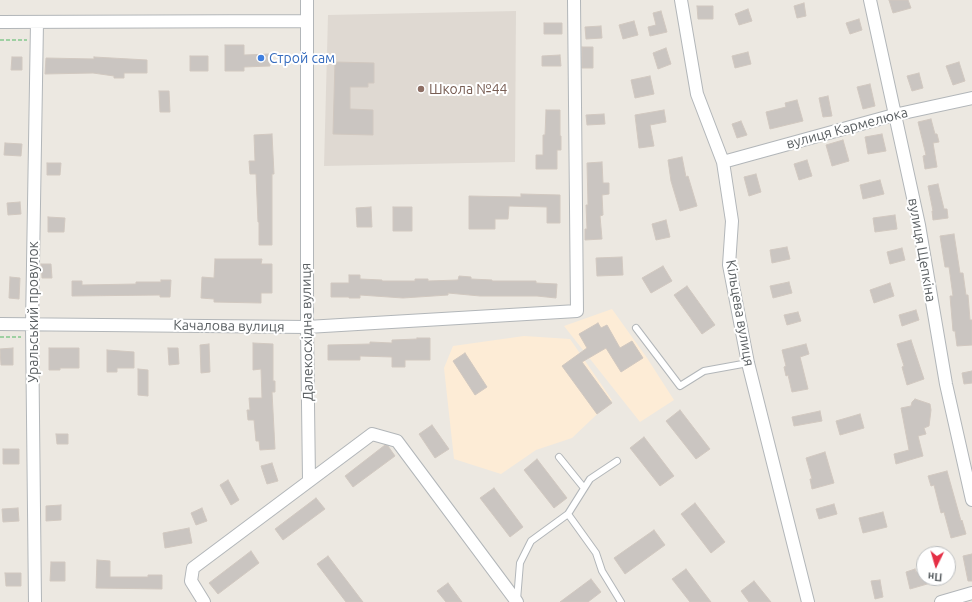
<!DOCTYPE html>
<meta charset="utf-8">
<style>
body{margin:0}
#map{position:relative;width:972px;height:602px;overflow:hidden;background:#ece8e1;font-family:Ubuntu,sans-serif}
canvas{display:block}
.north{position:absolute;left:916px;top:546px;width:40px;height:40px;box-sizing:border-box;background:#fff;border:1px solid #bdbfc0;border-radius:50%;rotate:185deg;font-size:11px;font-weight:700;line-height:16px;text-align:center;color:#5a5f62}
.north::after{content:'';display:block;margin:auto;width:14px;height:18px;background:#e52f45;clip-path:polygon(50% 0,100% 100%,50% 72%,0 100%)}
</style>
<div id="map">
<canvas width="972" height="602"></canvas>
<div class="north">Пн</div>
</div>
<script>
const c = document.querySelector('canvas').getContext('2d');
c.lineJoin = 'round';
function fill(path, color) { c.fillStyle = color; c.fill(path, 'evenodd'); }
const toPath = rows => new Path2D(rows.map(r => 'M' + r).join(''));
function stroke(path, color, width, dash) { c.strokeStyle = color; c.lineWidth = width; c.lineCap = dash ? 'butt' : 'round'; c.setLineDash(dash || []); c.stroke(path); }
function write(font, color, halo, rows, align = 'center') {
  c.font = font + ' Ubuntu,sans-serif'; c.lineWidth = 4; c.setLineDash([]); c.textBaseline = 'middle'; c.strokeStyle = halo; c.fillStyle = color; for (const [text, x, y, turn = 0] of rows) {
    c.save(); c.translate(x, y); c.rotate((+turn || 0) * Math.PI / 180); c.textAlign = isNaN(turn) ? turn : align; if (halo) c.strokeText(text, 0, 0); c.fillText(text, 0, 0); c.restore();
  }
}
const commercial = toPath([
 [612,309,647,358,674,400,640,422,564,326],
 [524,336,570,339,612,400,572,438,536,450,501,474,454,459,444,368,453,346]
]);
const education = toPath([
 [516,11,515,162,324,166,328,15]
]);
const building = toPath([
 [889,0,908,0,911,8,893,13,889,0],
 [804,3,806,16,797,18,794,6,804,3],
 [697,6,713,6,713,19,698,19,697,6],
 [748,9,752,21,739,25,735,14,748,9],
 [661,11,667,32,650,36,648,27,656,25,653,13,661,11],
 [859,19,862,30,850,34,846,23,859,19],
 [634,21,638,35,623,39,619,25,634,21],
 [544,23,562,23,562,34,544,34,544,23],
 [601,26,602,38,586,39,585,27,601,26],
 [225,45,244,45,244,55,269,54,270,66,244,67,244,71,225,71,225,45],
 [582,47,593,47,593,68,582,68,582,47],
 [666,48,671,64,658,69,653,53,666,48],
 [748,52,751,64,735,68,732,56,748,52],
 [560,55,561,66,542,66,542,56,560,55],
 [190,56,208,56,208,71,190,71,190,56],
 [12,57,22,57,22,70,11,70,12,57],
 [94,57,147,60,147,73,124,73,124,78,114,78,114,76,93,73,45,74,46,58,94,59,94,57],
 [335,62,374,63,374,83,368,83,368,87,350,87,350,109,373,110,373,135,333,134,335,62],
 [959,62,965,81,953,85,946,66,959,62],
 [919,73,923,88,912,91,907,76,919,73],
 [650,76,654,94,635,98,631,80,650,76],
 [870,84,875,106,863,109,857,87,870,84],
 [159,91,169,91,170,112,160,112,159,91],
 [828,96,832,116,823,117,819,98,828,96],
 [797,100,803,121,770,129,766,112,786,107,785,103,797,100],
 [546,110,560,110,560,136,561,136,561,150,557,150,557,169,536,169,536,155,543,155,543,135,545,135,546,110],
 [664,110,666,122,650,125,654,146,639,148,635,115,664,110],
 [604,114,605,124,587,125,586,115,604,114],
 [931,119,935,134,937,134,939,142,933,143,937,167,925,169,923,156,926,155,918,122,931,119],
 [741,121,747,135,737,138,732,124,741,121],
 [272,134,274,174,272,174,272,245,259,245,259,222,258,222,256,174,250,174,249,161,255,161,254,135,272,134],
 [882,134,886,151,868,154,865,137,882,134],
 [843,140,849,161,832,166,826,145,843,140],
 [5,143,22,144,21,156,4,155,5,143],
 [682,157,686,177,688,176,697,206,680,211,671,181,668,160,682,157],
 [807,160,812,176,799,180,794,164,807,160],
 [602,162,603,183,609,183,609,194,602,195,603,215,600,216,602,239,585,240,585,229,587,229,586,205,588,205,587,163,602,162],
 [47,163,61,163,60,175,47,175,47,163],
 [756,174,761,192,749,196,744,177,756,174],
 [880,180,884,194,863,199,860,185,880,180],
 [938,184,944,209,947,209,948,218,933,220,932,211,933,211,928,186,938,184],
 [521,194,560,195,560,223,547,223,547,207,509,206,508,219,495,219,495,229,469,229,469,196,521,197,521,194],
 [20,202,21,214,8,215,7,203,20,202],
 [371,207,372,227,357,227,356,208,371,207],
 [393,207,412,207,412,231,393,231,393,207],
 [895,215,897,229,875,232,873,218,895,215],
 [48,217,65,218,64,232,48,232,48,217],
 [666,220,670,237,656,240,652,224,666,220],
 [954,234,960,273,963,273,966,295,968,295,970,320,972,320,972,345,957,346,955,331,953,331,950,296,953,296,949,267,945,267,940,236,954,234],
 [787,247,790,259,772,263,770,250,787,247],
 [902,248,905,260,890,264,887,252,902,248],
 [622,257,623,275,597,276,596,258,622,257],
 [215,259,262,259,261,264,272,264,272,293,261,293,261,303,214,302,214,299,201,298,202,277,214,278,215,259],
 [41,264,51,264,52,278,42,278,41,264],
 [663,266,672,281,651,293,642,278,663,266],
 [349,275,360,275,360,279,382,280,382,281,415,281,415,279,428,279,428,281,458,280,459,276,471,277,471,279,492,280,492,281,536,281,536,283,557,284,556,298,537,296,480,296,448,293,448,295,403,298,360,295,360,298,349,298,349,297,331,297,331,283,349,283,349,275],
 [10,277,20,278,19,299,9,298,10,277],
 [161,280,171,280,170,297,160,297,160,295,72,296,72,281,82,281,82,285,136,284,136,282,161,282,161,280],
 [789,282,792,293,773,298,770,286,789,282],
 [890,283,894,296,874,303,870,290,890,283],
 [687,286,715,325,702,334,674,295,687,286],
 [916,310,919,320,902,326,899,315,916,310],
 [798,312,801,321,787,325,784,315,798,312],
 [598,323,601,328,607,325,620,348,632,341,643,358,621,372,606,348,582,362,612,403,597,414,562,366,587,348,579,334,598,323],
 [417,338,430,338,430,360,405,360,405,367,392,367,392,357,360,356,360,360,328,360,328,345,370,344,370,342,392,343,392,340,417,339,417,338],
 [911,340,924,379,907,385,902,367,904,366,897,344,911,340],
 [253,343,273,344,273,381,275,381,275,392,272,392,275,449,260,450,259,441,256,441,254,420,248,420,247,410,250,410,249,398,262,398,261,369,253,370,253,343],
 [209,344,210,372,201,373,200,345,209,344],
 [806,344,809,354,800,357,808,389,792,392,788,375,786,376,784,367,786,366,782,350,806,344],
 [13,348,13,365,1,365,0,349,13,348],
 [49,348,79,348,79,368,60,368,60,370,49,370,49,348],
 [168,348,178,348,179,364,169,365,168,348],
 [107,350,134,352,134,368,117,368,117,372,107,372,107,350],
 [465,353,487,387,475,395,453,361,465,353],
 [138,369,148,370,148,396,138,395,138,369],
 [972,371,972,383,964,384,962,373,972,371],
 [915,399,930,404,931,410,929,426,924,428,926,434,918,436,923,456,896,464,894,454,909,450,901,408,911,406,912,402,915,399],
 [680,410,710,449,696,459,666,421,680,410],
 [820,411,822,421,794,426,792,417,820,411],
 [860,414,864,428,840,435,836,421,860,414],
 [432,425,449,449,435,458,419,434,432,425],
 [56,434,68,434,68,444,57,444,56,434],
 [644,437,674,476,660,486,630,448,644,437],
 [385,445,388,446,395,456,353,487,345,476,385,445],
 [3,449,19,449,19,464,3,464,3,449],
 [825,452,834,483,812,489,810,479,812,479,806,458,825,452],
 [537,459,567,498,554,508,524,470,537,459],
 [272,463,278,481,267,484,261,466,272,463],
 [947,471,961,521,962,520,966,534,951,538,944,512,941,513,934,485,931,486,928,476,947,471],
 [228,480,239,500,231,505,220,485,228,480],
 [494,488,523,527,510,537,480,498,494,488],
 [316,498,325,509,283,540,275,529,316,498],
 [695,503,725,542,711,553,681,514,695,503],
 [834,504,837,514,819,519,816,509,834,504],
 [61,505,61,520,46,521,46,506,61,505],
 [18,508,19,521,3,522,2,509,18,508],
 [202,508,207,521,196,525,191,513,202,508],
 [883,512,887,527,863,533,859,518,883,512],
 [189,528,192,543,165,548,163,533,189,528],
 [654,530,665,545,625,574,614,558,654,530],
 [251,551,259,563,218,594,209,583,251,551],
 [972,554,972,581,968,581,963,556,972,554],
 [328,556,363,602,346,602,317,564,328,556],
 [97,560,110,561,110,577,148,577,148,575,162,575,162,589,96,588,97,560],
 [51,562,65,562,65,581,50,581,51,562],
 [686,569,711,602,690,602,672,579,686,569],
 [915,569,916,572,924,569,924,578,941,578,941,580,910,589,906,572,915,569],
 [5,573,21,573,21,586,6,586,5,573],
 [591,579,601,592,588,602,560,602,591,579],
 [880,580,883,597,875,599,871,581,880,580],
 [754,581,771,602,749,602,741,591,754,581],
 [448,583,462,602,446,602,437,591,448,583]
]);
const path = toPath([
 [0,40,27,40],
 [0,337,21,337]
]);
const service = toPath([
 [636,328,680,386,704,371,748,363],
 [559,457,584,488],
 [568,514,596,553,602,571,621,602],
 [517,600,520,563,531,541,568,514,590,479,617,461]
]);
const minor = toPath([
 [307,0,307,327,309,480],
 [681,0,697,94,723,162,732,221,729,265,748,363,808,602],
 [870,0,919,225,946,384,972,500],
 [0,22,307,21],
 [723,162,894,115,972,98],
 [0,324,307,327,577,311,574,0],
 [35,602,32,325,37,22],
 [204,602,191,581,193,568,372,434,397,441,517,602],
 [941,602,972,593]
]);
const markers = [
 [261,58,4,"#3f7fe0"],
 [421,89,4,"#8d6e63"]
];
const shopNames = [
 ["Строй сам",269,58]
];
const educationNames = [
 ["Школа №44",429,89]
];
const streetNames = [
 ["вулиця Кармелюка",847,128,-15],
 ["вулиця Щепкіна",922,250,80],
 ["Уральський провулок",33,312,-90],
 ["Кільцева вулиця",740,313,80],
 ["Качалова вулиця",229,326,1],
 ["Далекосхідна вулиця",307,332,-91]
];
fill(commercial, '#fdecd6');
fill(education, '#dfd9d2');
fill(building, '#cac5c1');
stroke(building, '#d1c8c0', 1);
stroke(service, '#b2b6b9', 8);
stroke(minor, '#b2b6b9', 14);
stroke(path, '#9ed0a2', 2, [4, 2]);
stroke(service, '#fff', 6);
stroke(minor, '#fff', 12);
for (const [x, y, r, color] of markers) { const dot = new Path2D(); dot.arc(x, y, r, 0, 2 * Math.PI); c.fillStyle = color; c.fill(dot); stroke(dot, '#fff', 1.5); }
write('14px', '#366cbe', '#fff', shopNames, 'left');
write('14px', '#785e54', '#fff', educationNames, 'left');
write('14px', '#5a5f62', '#fff', streetNames);
</script>
